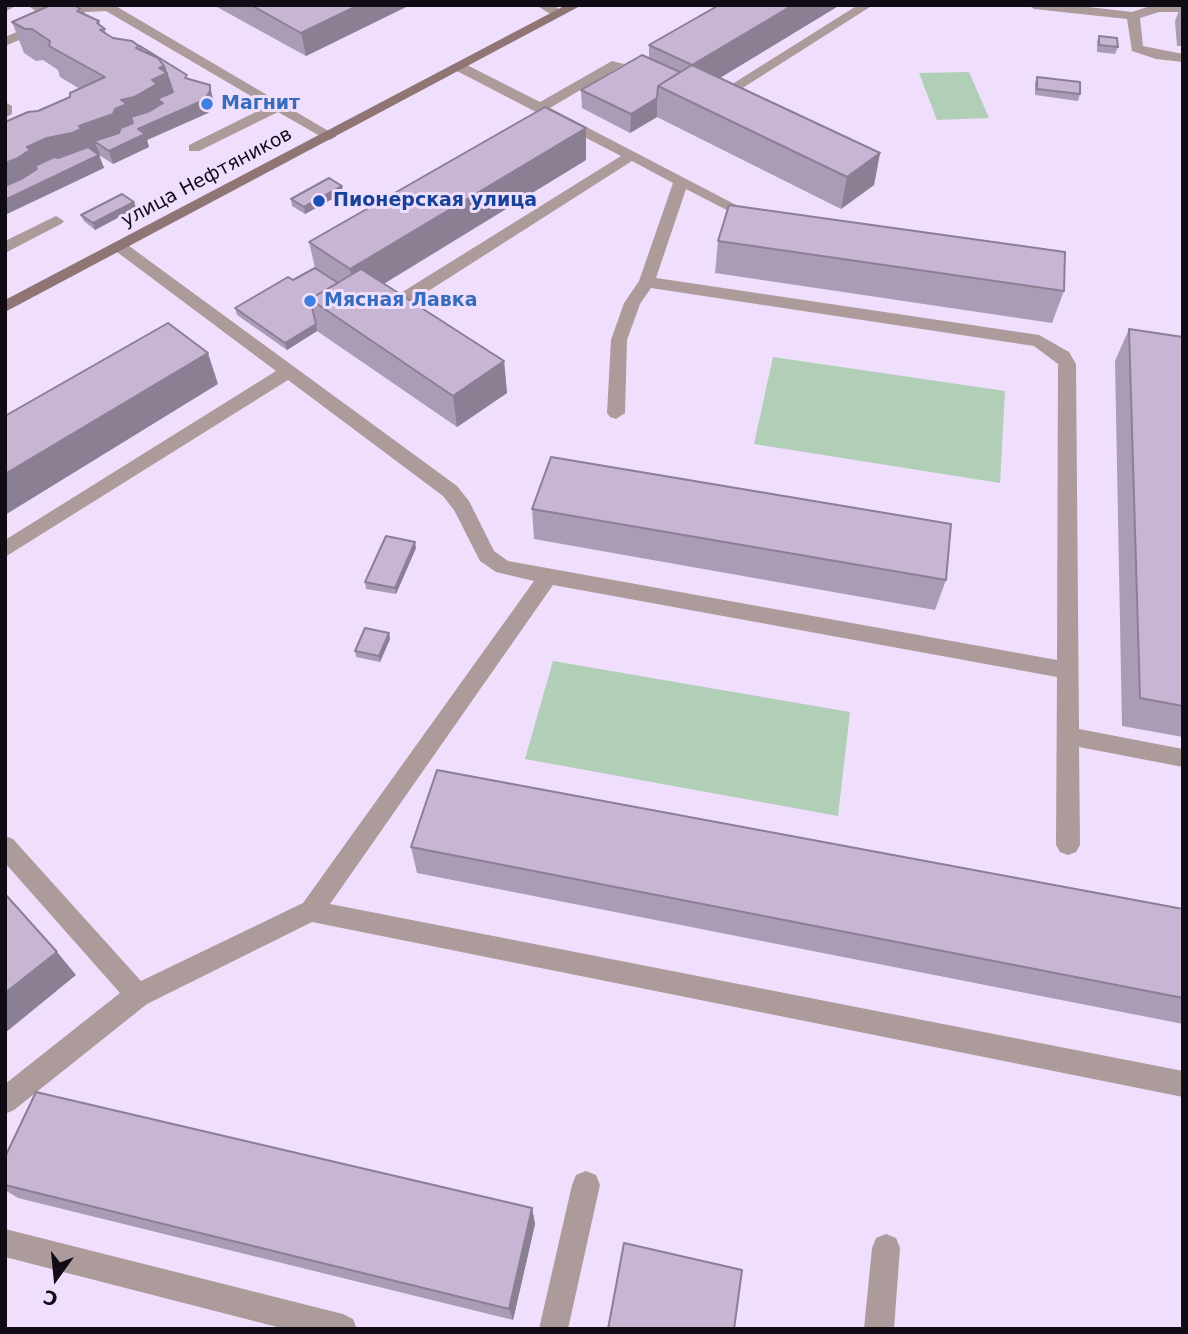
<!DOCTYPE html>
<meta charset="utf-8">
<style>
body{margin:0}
#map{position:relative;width:1188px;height:1334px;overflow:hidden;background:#f0defd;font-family:"DejaVu Sans",sans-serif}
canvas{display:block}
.frame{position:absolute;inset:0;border:7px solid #110b16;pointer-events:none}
.north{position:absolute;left:21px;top:1243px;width:70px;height:70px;-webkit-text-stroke:5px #f0defd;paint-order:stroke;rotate:195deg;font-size:19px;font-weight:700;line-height:28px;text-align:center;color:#110b16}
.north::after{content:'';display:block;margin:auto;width:24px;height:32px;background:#110b16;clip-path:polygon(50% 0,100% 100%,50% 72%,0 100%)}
</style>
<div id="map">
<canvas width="1188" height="1334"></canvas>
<div class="frame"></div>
<div class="north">С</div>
</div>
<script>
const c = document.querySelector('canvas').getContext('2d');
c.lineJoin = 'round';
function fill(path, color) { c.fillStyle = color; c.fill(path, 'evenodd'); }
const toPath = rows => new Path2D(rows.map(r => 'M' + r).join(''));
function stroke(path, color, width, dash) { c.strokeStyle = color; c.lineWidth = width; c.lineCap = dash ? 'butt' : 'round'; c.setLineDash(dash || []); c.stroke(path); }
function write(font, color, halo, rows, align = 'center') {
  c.font = font + ' "DejaVu Sans",sans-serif'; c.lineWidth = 6; c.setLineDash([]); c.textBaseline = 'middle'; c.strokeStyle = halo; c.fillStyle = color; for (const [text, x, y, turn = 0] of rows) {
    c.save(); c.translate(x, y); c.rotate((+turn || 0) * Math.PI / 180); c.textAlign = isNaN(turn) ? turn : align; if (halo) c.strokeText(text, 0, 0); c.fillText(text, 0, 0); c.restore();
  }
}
const green = toPath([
 [969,72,989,118,937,120,919,73],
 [773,357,1005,391,1000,483,754,444],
 [553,661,850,712,838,816,525,759]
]);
const service = toPath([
 [5,5,17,5,5,12,5,5],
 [27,5,42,5,57,15,79,5,114,5,337,136,330,140,325,139,278,112,199,151,189,151,189,145,268,106,106,11,86,12,5,46,5,37,47,19,27,5],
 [536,5,553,5,566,14,555,17,536,5],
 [858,5,873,5,730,96,718,93,858,5],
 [1028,5,1071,5,1132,12,1153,5,1183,5,1183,12,1159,12,1140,18,1143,46,1183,54,1183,62,1156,59,1132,51,1127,19,1034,9,1028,5],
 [612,61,624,64,550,108,763,219,755,224,750,222,686,189,656,278,1039,335,1069,352,1076,364,1079,729,1183,749,1183,767,1079,747,1080,845,1076,852,1068,855,1060,852,1056,845,1057,677,553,585,330,904,1183,1071,1183,1097,312,922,147,1004,14,1110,5,1114,5,1084,120,993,5,863,5,836,13,839,141,981,303,903,534,581,496,572,480,561,454,510,443,496,288,380,5,557,5,540,276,371,113,249,113,243,125,243,457,486,469,501,494,551,508,561,1057,660,1058,364,1034,346,651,288,640,304,627,340,625,413,616,419,610,417,607,413,611,340,624,303,639,281,673,183,632,161,408,304,396,304,396,296,621,156,455,70,455,64,465,64,540,102,612,61],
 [5,102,12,106,12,114,5,118,5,102],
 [56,216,64,221,61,224,5,253,5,241,56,216],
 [586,1171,596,1175,600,1185,568,1329,539,1329,572,1185,576,1175,586,1171],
 [5,1229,343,1314,353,1319,357,1329,285,1329,5,1257,5,1229],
 [886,1234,896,1238,900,1248,894,1329,864,1329,872,1248,876,1238,886,1234]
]);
const secondary = toPath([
 [566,5,582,5,5,312,5,300,566,5]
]);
const wall = toPath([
 [216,5,410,5,306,56,217,7],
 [719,5,840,5,720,78,880,153,874,185,841,209,657,117,630,133,582,108,581,90,649,58,649,45],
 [1181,5,1183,5,1183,46,1177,46,1175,21],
 [80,9,81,13,99,21,100,25,105,29,106,34,188,79,213,98,214,104,208,113,147,140,149,147,113,164,99,155,104,168,38,111,70,97,80,89,60,77,58,70,43,60,36,61,24,53,12,22],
 [1099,36,1118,47,1115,54,1097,52,1097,42],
 [1037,77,1080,94,1078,101,1035,95,1035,83],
 [586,160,384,284,504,361,507,393,457,427,317,331,287,350,237,315,235,308,293,280,315,268,309,242],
 [343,193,305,214,292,206,291,199],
 [134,202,136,208,95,230,84,221,81,215],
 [718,241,1064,291,1052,323,715,273],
 [1129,329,1183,337,1183,737,1122,726,1115,361],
 [532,509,946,580,935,610,534,539],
 [416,548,396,594,366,589,365,582],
 [390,639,380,662,356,657,355,651],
 [411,847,1183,909,1183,1024,417,873],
 [5,1157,532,1208,535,1224,513,1320,18,1198,5,1190]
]);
const shadedWall = toPath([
 [359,5,410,5,306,56,301,33],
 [793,5,840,5,690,96,692,65],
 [164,66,167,74,210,85,214,104,208,113,147,140,149,147,113,164,109,151,94,141,100,154,92,157,99,155,104,168,5,215,5,163,27,147,47,138,79,126,152,80,159,68],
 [657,98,657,117,630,133,631,114],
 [586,128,586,160,360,298,356,300,350,269],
 [880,153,874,185,841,209,847,177],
 [342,186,343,193,305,214,304,207],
 [134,202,136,208,95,230,93,223],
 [316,324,317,331,287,350,285,343],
 [208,353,218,384,5,515,5,474],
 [504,361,507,393,457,427,453,396],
 [415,542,416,548,396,594,395,588],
 [389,633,390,639,380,662,379,656],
 [57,952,76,975,5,1033,5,993],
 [532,1208,535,1224,513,1320,509,1309]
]);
const building = toPath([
 [51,5,74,5,80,9,77,11,99,21,97,23,105,29,100,30,113,38,132,41,139,46,136,48,158,58,164,66,159,68,167,73,152,80,157,84,134,97,121,100,127,104,115,109,113,114,79,126,81,129,72,133,47,138,27,147,30,150,16,159,5,163,5,122,28,112,38,111,70,97,70,93,105,77,49,46,50,41,32,29,25,29,12,22,51,5],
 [251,5,359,5,301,33,251,5],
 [719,5,793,5,692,65,880,153,847,177,658,86,692,65,649,45,719,5],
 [1099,36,1117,38,1118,47,1099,45,1099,36],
 [140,46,187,75,185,78,210,85,210,91,204,100,138,129,145,134,109,151,94,141,119,133,121,128,133,123,131,117,150,111,163,103,157,99,173,92,164,66,158,58,141,50,140,46],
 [642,55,680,72,658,86,657,98,631,114,581,90,642,55],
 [1037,77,1080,82,1080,94,1037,89,1037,77],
 [545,107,586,128,350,269,309,242,545,107],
 [88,147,99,155,5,200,5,186,23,178,37,169,35,166,54,157,58,158,88,147],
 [329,178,342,186,304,207,291,199,329,178],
 [122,194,134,202,93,223,81,215,122,194],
 [729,205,1065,252,1064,291,718,241,729,205],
 [315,268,338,283,310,299,316,324,285,343,235,308,288,277,293,280,315,268],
 [361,269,504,361,453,396,310,299,361,269],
 [168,323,208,353,5,474,5,416,168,323],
 [1129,329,1183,337,1183,706,1140,698,1129,329],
 [551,457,951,524,946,580,532,509,551,457],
 [386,536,415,542,395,588,365,582,386,536],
 [365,628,389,633,379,656,355,651,365,628],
 [437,770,1183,909,1183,998,411,847,437,770],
 [5,894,57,952,5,993,5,894],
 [36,1092,532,1208,509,1309,5,1185,5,1157,36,1092],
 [624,1243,742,1270,734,1329,608,1329,624,1243]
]);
const markers = [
 [207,104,7,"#3f7fe0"],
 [319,201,7,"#1a4fb4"],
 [310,301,7,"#3f7fe0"]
];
const farShopnames = [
 ["Магнит",221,104],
 ["Мясная Лавка",324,301]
];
const farStreetnames = [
 ["улица Нефтяников",207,178,-28]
];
const farTransitnames = [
 ["Пионерская улица",333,201]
];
fill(green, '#b1ceb7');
fill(service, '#ac9b9a');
fill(secondary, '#8f7675');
fill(wall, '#ab9cb5');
fill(shadedWall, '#8b7f94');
fill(building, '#c7b5d3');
stroke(building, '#8b7f94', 2);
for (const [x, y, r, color] of markers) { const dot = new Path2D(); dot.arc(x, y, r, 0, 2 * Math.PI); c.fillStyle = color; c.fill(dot); stroke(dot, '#f0defd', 2.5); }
write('bold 19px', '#366cbe', '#f0defd', farShopnames, 'left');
write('19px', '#110b16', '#f0defd', farStreetnames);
write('bold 19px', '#164399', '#f0defd', farTransitnames, 'left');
</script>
